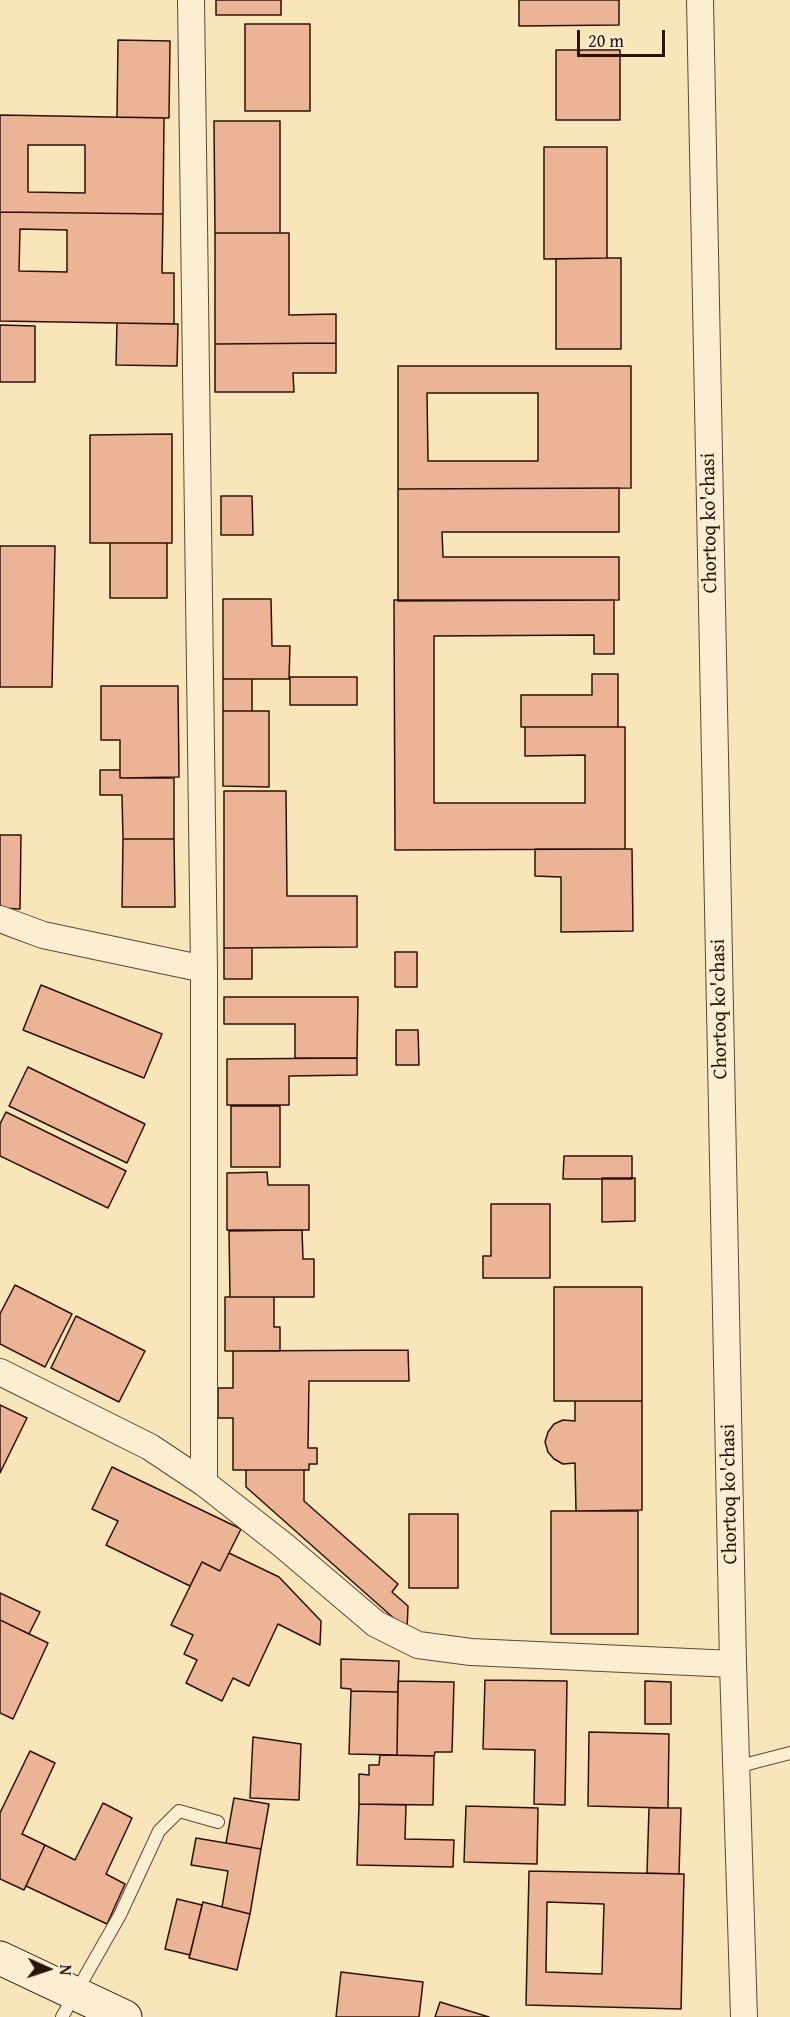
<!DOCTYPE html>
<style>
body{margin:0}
#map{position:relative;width:790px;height:2017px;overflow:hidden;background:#f9e5ba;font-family:"Gentium Book Plus",serif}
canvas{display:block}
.north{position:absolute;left:18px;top:1939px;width:60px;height:60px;-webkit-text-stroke:4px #fbeed2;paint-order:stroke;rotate:93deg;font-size:16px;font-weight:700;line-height:24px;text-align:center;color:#2e1106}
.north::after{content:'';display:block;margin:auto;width:21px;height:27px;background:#2e1106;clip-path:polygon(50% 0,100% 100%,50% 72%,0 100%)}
.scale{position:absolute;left:577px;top:30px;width:88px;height:27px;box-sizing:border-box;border:3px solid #2e1106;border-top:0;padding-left:8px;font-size:18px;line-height:21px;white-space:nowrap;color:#2e1106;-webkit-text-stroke:4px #fbeed2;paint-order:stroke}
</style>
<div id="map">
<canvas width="790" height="2017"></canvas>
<div class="north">N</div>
<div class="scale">20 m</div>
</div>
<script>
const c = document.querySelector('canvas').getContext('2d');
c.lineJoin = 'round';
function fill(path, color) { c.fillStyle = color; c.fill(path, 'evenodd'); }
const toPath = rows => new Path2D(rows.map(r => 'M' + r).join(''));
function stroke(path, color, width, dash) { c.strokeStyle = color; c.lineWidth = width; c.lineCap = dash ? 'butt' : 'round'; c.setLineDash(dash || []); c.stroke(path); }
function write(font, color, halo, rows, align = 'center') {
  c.font = font + ' "Gentium Book Plus",serif'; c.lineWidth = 5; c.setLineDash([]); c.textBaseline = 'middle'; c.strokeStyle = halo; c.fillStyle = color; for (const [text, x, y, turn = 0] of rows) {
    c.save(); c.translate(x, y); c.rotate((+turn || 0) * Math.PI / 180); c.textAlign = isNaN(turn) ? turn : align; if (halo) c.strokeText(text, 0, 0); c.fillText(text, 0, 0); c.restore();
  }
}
const building = toPath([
 [216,0,281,0,281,15,216,15,216,0],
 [519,0,619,0,619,25,519,26,519,0],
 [245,24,310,24,310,111,245,111,245,24],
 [118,40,170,41,169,118,117,117,118,40],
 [556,50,620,50,620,120,556,120,556,50],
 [0,115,164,118,163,214,0,212,0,115],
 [28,145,85,145,85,193,28,192,28,145],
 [214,121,280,121,280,233,215,233,214,121],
 [544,147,607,147,607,258,544,259,544,147],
 [0,212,163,214,162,273,174,273,174,324,0,321,0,212],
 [20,229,67,230,67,272,19,271,20,229],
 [215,233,289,233,289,315,336,314,336,343,215,344,215,233],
 [607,258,621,258,621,349,556,349,556,259,607,258],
 [117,323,178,324,177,366,116,365,117,323],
 [0,325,35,326,35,382,0,382,0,325],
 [336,343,336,373,293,373,294,392,215,392,215,344,336,343],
 [398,366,631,366,631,488,398,489,398,366],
 [427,393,538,393,538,461,428,461,427,393],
 [172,434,172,543,90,543,90,435,172,434],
 [619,488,619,532,442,532,443,557,619,557,619,600,398,601,398,489,619,488],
 [221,496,252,496,253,535,221,535,221,496],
 [110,543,167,543,167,598,110,598,110,543],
 [0,546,55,546,52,687,0,687,0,546],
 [223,599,271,599,272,646,290,646,289,679,223,679,223,599],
 [394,600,614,600,614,654,594,654,594,635,434,636,434,803,585,803,585,755,525,756,525,727,625,727,625,849,395,850,394,600],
 [592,674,618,674,618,727,521,727,521,695,592,695,592,674],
 [290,677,357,677,357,705,290,705,290,677],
 [223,679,252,679,252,711,223,711,223,679],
 [101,686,178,686,179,777,120,778,120,740,101,740,101,686],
 [223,711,269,711,269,787,223,786,223,711],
 [100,770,120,770,120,778,174,778,174,839,123,839,122,795,100,795,100,770],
 [224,791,286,791,287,896,357,896,357,947,224,948,224,791],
 [0,835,21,835,20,909,0,908,0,835],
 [123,839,174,839,175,907,122,907,123,839],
 [535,849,632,849,633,931,561,932,561,877,535,876,535,849],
 [224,948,252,948,252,979,224,979,224,948],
 [395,952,417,952,417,987,395,987,395,952],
 [41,985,162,1034,144,1078,23,1030,41,985],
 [224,997,358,997,357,1058,295,1058,295,1024,224,1024,224,997],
 [396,1030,418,1030,419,1065,396,1065,396,1030],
 [357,1058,357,1075,289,1076,289,1105,227,1105,227,1059,357,1058],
 [28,1067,145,1124,127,1163,9,1106,28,1067],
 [231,1106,280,1106,280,1167,231,1167,231,1106],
 [6,1112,126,1171,108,1208,0,1156,0,1124,6,1112],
 [564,1156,632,1156,632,1179,563,1179,564,1156],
 [267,1172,268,1185,309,1185,309,1230,227,1230,227,1173,267,1172],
 [602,1178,635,1178,635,1221,602,1222,602,1178],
 [491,1204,550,1204,550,1278,483,1278,483,1256,491,1256,491,1204],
 [302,1230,303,1259,314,1259,314,1297,230,1297,229,1231,302,1230],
 [15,1285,72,1314,45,1367,0,1344,0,1314,15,1285],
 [554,1287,642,1287,642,1401,554,1401,554,1287],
 [225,1297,274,1297,274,1327,280,1327,280,1351,225,1351,225,1297],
 [76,1316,145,1351,119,1402,51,1368,76,1316],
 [408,1350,409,1381,309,1381,308,1448,317,1448,317,1464,309,1464,309,1470,233,1470,233,1418,218,1418,218,1388,233,1388,233,1351,408,1350],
 [575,1401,642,1401,642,1510,576,1511,575,1463,563,1464,554,1459,548,1452,545,1442,548,1432,554,1424,563,1420,575,1421,575,1401],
 [0,1405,27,1418,0,1473,0,1405],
 [112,1467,241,1529,220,1571,202,1562,190,1586,106,1545,118,1521,92,1509,112,1467],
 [246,1470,304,1470,304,1501,398,1584,392,1592,408,1606,407,1630,246,1487,246,1470],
 [551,1511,638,1511,638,1634,551,1634,551,1511],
 [409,1514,458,1514,458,1588,409,1588,409,1514],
 [229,1553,279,1577,321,1621,320,1645,278,1624,249,1686,233,1678,222,1701,186,1683,197,1660,184,1654,193,1635,171,1625,202,1562,220,1571,229,1553],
 [0,1593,40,1612,29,1634,0,1620,0,1593],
 [0,1620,48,1643,13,1719,0,1713,0,1620],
 [341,1659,399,1661,398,1692,351,1691,351,1689,341,1688,341,1659],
 [485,1680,567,1681,565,1805,534,1804,535,1750,483,1749,485,1680],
 [398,1681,454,1682,452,1752,435,1752,434,1756,397,1755,398,1681],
 [645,1681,671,1682,671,1724,645,1724,645,1681],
 [351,1691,398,1692,397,1755,349,1754,351,1691],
 [589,1732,669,1734,668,1808,588,1806,589,1732],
 [253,1737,301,1744,299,1800,250,1798,253,1737],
 [30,1751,55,1763,22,1834,45,1845,24,1890,0,1879,0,1813,30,1751],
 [380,1755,434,1756,433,1805,359,1804,359,1774,369,1775,369,1765,379,1765,380,1755],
 [234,1798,269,1804,261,1849,226,1843,234,1798],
 [103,1803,132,1818,106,1874,125,1884,107,1924,26,1886,45,1845,75,1860,103,1803],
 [359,1804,406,1805,405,1839,454,1840,453,1867,357,1865,359,1804],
 [466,1806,538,1808,537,1864,464,1862,466,1806],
 [649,1808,681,1808,679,1874,647,1873,649,1808],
 [196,1838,261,1849,250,1914,222,1907,228,1871,191,1865,196,1838],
 [529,1871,684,1874,681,2009,526,2005,529,1871],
 [547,1902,604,1904,602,1974,546,1972,547,1902],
 [177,1899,202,1905,190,1955,165,1949,177,1899],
 [203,1902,250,1914,237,1970,189,1958,203,1902],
 [341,1972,423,1982,419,2017,336,2017,341,1972],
 [440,2002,489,2017,435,2017,440,2002]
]);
const lane = toPath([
 [736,1767,790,1753],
 [62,2017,120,1915,159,1831,179,1811,218,1822]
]);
const street = toPath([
 [191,0,204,969,204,1483],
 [700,0,733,1664,744,2017],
 [0,919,43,935,204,969],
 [0,1372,150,1447,204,1483,283,1545,376,1624,418,1645,471,1652,733,1664]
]);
const secondary = toPath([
 [0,1958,125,2017]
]);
const streetNames = [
 ["Chortoq ko'chasi",710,523,-91],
 ["Chortoq ko'chasi",720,1009,-91],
 ["Chortoq ko'chasi",730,1494,-91]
];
fill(building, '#ecb496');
stroke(building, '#2e1106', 1.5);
stroke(lane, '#614633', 14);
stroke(street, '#614633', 28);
stroke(secondary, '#2e1106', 35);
stroke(lane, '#fbeed2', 12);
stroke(street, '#fbeed2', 26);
stroke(secondary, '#fbeed2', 33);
write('20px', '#2e1106', '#fbeed2', streetNames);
</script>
